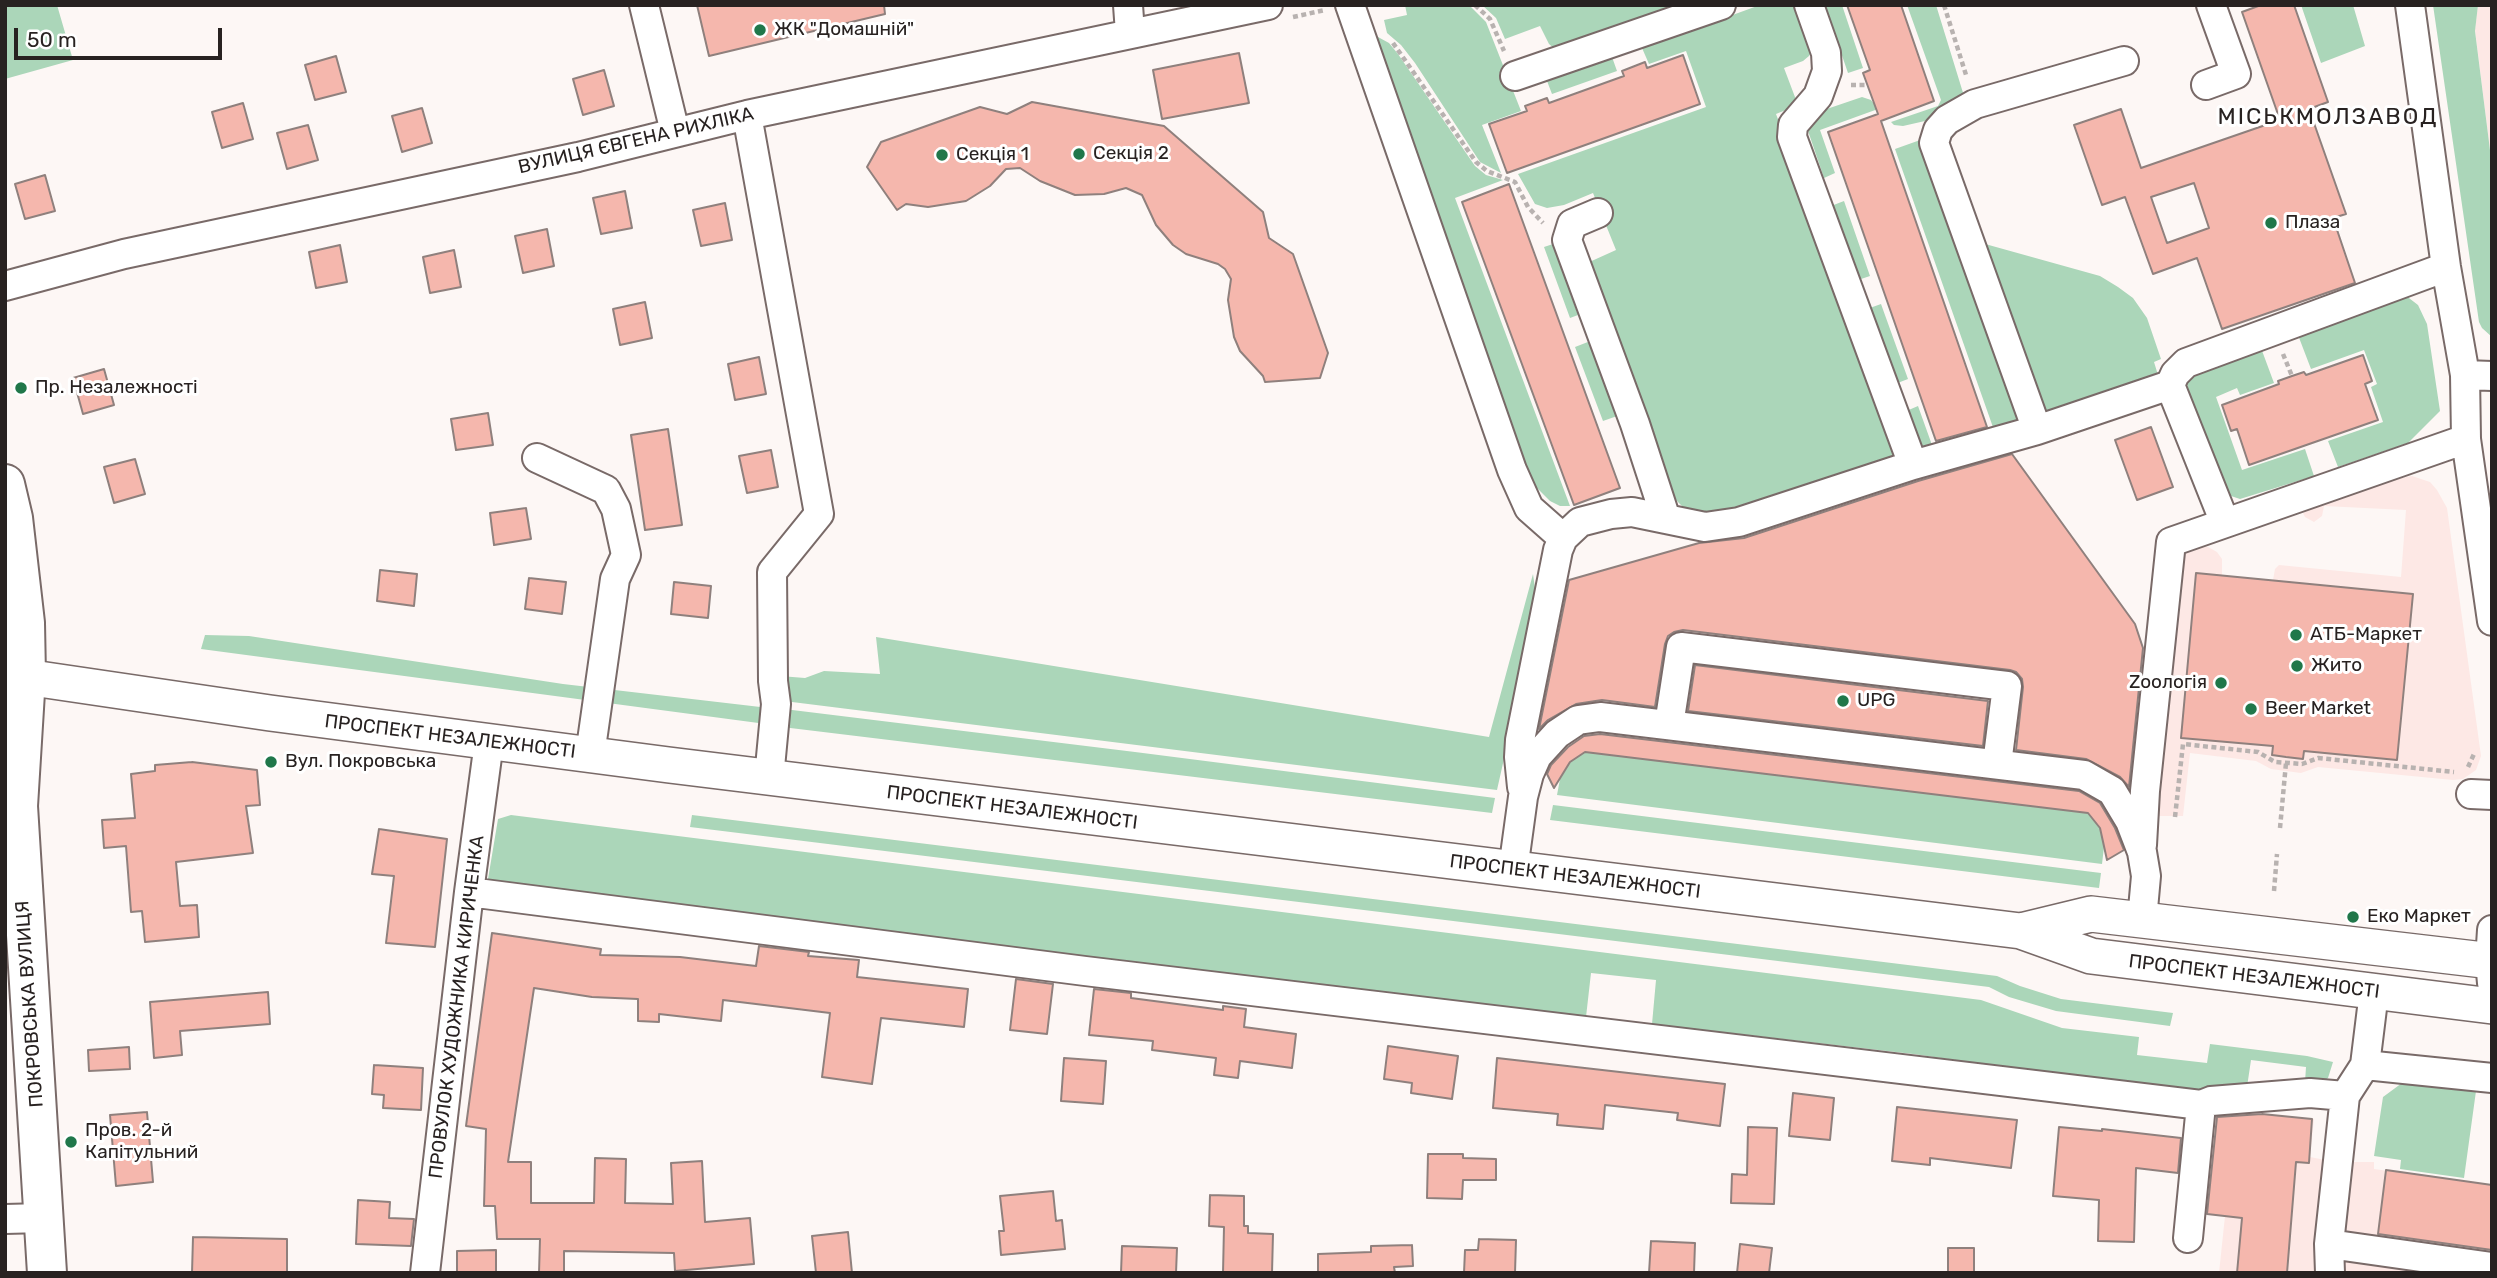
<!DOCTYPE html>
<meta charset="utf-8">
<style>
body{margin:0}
#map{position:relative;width:2497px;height:1278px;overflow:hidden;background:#fdf7f5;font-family:Rubik,sans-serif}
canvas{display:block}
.frame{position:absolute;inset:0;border:7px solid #282221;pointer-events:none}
.scale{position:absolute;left:14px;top:28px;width:208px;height:32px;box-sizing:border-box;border:4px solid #282221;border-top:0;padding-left:9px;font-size:21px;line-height:24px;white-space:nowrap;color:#282221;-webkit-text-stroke:5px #fff;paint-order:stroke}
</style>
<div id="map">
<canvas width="2497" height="1278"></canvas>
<div class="frame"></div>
<div class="scale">50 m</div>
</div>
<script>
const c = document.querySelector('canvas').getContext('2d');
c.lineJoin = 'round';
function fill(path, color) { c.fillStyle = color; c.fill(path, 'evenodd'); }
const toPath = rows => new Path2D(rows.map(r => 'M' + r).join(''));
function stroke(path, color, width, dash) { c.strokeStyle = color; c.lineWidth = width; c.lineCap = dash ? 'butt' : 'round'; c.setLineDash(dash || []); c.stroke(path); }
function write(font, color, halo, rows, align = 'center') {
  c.font = font + ' Rubik,sans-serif'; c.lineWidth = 6; c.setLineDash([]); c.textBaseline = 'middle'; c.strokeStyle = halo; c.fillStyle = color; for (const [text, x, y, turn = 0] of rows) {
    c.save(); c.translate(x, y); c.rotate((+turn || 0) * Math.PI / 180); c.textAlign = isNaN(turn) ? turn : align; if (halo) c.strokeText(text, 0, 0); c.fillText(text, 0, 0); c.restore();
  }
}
const built = toPath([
 [2478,5,2492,5,2492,166,2475,30],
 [2412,476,2430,482,2437,490,2447,508,2481,756,2476,770,2463,779,2453,780,2318,767,2301,773,2271,769,2256,761,2190,753,2183,816,2158,816,2156,814,2180,554,2199,546,2208,547,2217,552,2222,559,2222,575,2253,579,2273,580,2275,569,2279,565,2401,577,2406,510,2324,506,2322,516,2314,522,2305,517,2303,513,2319,504,2389,480],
 [2212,1108,2314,1119,2310,1157,2350,1165,2350,1162,2374,1162,2374,1169,2492,1185,2492,1273,2219,1273,2225,1216,2200,1213]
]);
const green = toPath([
 [5,5,57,5,73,60,5,79],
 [1405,5,1469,5,1486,22,1521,111,1482,125,1501,173,1480,162,1415,63,1401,45,1387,33,1384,20,1407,15],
 [1482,5,1698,5,1555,49,1549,44,1540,26,1505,39,1496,18],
 [1760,5,1801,5,1813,48,1809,56,1803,61,1784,68,1798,105,1776,114,1902,454,1719,514,1688,512,1677,501,1669,487,1585,264,1616,250,1593,193,1564,205,1547,208,1535,204,1518,174,1706,107,1686,51,1649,64,1642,48],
 [1842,5,1863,68,1848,73,1825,6],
 [1907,5,1936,5,1964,96,1962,105,1925,121,1903,126,1894,125,1891,122,1938,106,1941,100],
 [2301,5,2353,5,2365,46,2321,63],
 [2433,5,2478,5,2475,31,2492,166,2492,337,2482,328,2479,322],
 [1369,37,1378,37,1389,43,1398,54,1475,166,1486,175,1503,180,1455,198,1570,506,1560,506,1550,501,1527,478],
 [1612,57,1617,71,1552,94,1547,81],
 [1862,97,1871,100,1878,109,1820,130,1835,173,1824,178,1806,125,1818,112],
 [1923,139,2022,420,1995,433,1895,149],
 [1844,201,1870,276,1858,280,1831,206],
 [1978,242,2100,276,2118,287,2133,298,2147,318,2161,359,2154,362,2158,375,2045,417],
 [1553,244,1578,315,1570,318,1544,247],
 [2405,295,2418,305,2427,324,2440,411,2408,443,2338,467,2328,441,2383,422,2371,387,2377,384,2364,350,2311,369,2298,335],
 [1881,304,1908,379,1895,384,1867,309],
 [1593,340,1620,415,1603,421,1575,347],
 [2261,348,2274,383,2240,395,2237,388,2216,397,2242,470,2305,449,2314,476,2240,499,2228,495,2192,407,2186,380,2192,373],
 [1918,406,1932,445,1920,450,1904,412],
 [1533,574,1537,603,1536,616,1497,790,784,701,780,676,805,678,824,671,880,674,876,637,1489,737],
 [205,635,249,636,563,684,769,708,766,724,201,649],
 [784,709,1135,752,1495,798,1492,813,782,727],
 [1585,752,2088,813,2100,828,2104,847,2102,864,1557,795,1560,779,1570,762],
 [1553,805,2101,873,2099,888,1550,820],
 [511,815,1981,1000,2062,1028,2139,1037,2137,1055,2207,1063,2210,1044,2307,1056,2333,1062,2328,1078,2322,1082,2305,1082,2306,1067,2251,1060,2247,1087,2241,1094,2138,1086,1913,1054,1652,1024,1656,980,1591,973,1586,1017,487,885,498,819],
 [692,815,1997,976,2020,986,2061,999,2173,1013,2170,1026,2056,1011,2009,997,1989,987,690,827],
 [2402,1083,2476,1091,2464,1178,2400,1169,2401,1160,2374,1156,2383,1097]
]);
const building = toPath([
 [697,5,884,5,885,14,709,56,697,5],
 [1847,5,1901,5,1934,101,1881,121,1987,427,1936,441,1828,132,1878,114,1863,73,1870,70,1847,5],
 [2261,5,2294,5,2328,102,2309,109,2346,214,2333,218,2355,283,2222,329,2197,258,2153,274,2125,197,2102,205,2074,125,2121,109,2141,168,2280,120,2242,12,2261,5],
 [2194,183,2209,228,2167,243,2151,197,2194,183],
 [1239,53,1249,103,1162,119,1153,70,1239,53],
 [1683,55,1700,104,1507,173,1489,124,1527,111,1525,106,1547,98,1549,103,1624,76,1622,71,1645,62,1647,68,1683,55],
 [336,56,346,92,315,100,305,65,336,56],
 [604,70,614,106,583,115,573,79,604,70],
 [1032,102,1164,126,1263,212,1269,238,1293,254,1328,353,1320,378,1265,382,1263,376,1240,351,1234,337,1228,300,1231,279,1225,269,1218,264,1186,254,1173,245,1156,225,1142,195,1126,188,1104,194,1075,195,1040,181,1020,168,1006,169,990,186,966,201,928,207,906,204,897,210,867,167,881,142,980,107,1007,114,1032,102],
 [243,103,253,139,222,148,212,112,243,103],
 [422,108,432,143,402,152,392,116,422,108],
 [308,125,318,160,287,169,277,133,308,125],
 [45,175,55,211,25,219,15,184,45,175],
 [1509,184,1620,488,1574,505,1462,202,1509,184],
 [625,191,632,228,601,234,593,198,625,191],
 [725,203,732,240,701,246,693,210,725,203],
 [547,229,554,266,523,273,515,236,547,229],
 [340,245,347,282,316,288,309,252,340,245],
 [454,250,461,287,430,293,423,257,454,250],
 [645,302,652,338,620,345,613,309,645,302],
 [2363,355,2372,381,2365,384,2378,420,2249,465,2237,429,2231,431,2222,405,2279,384,2278,381,2292,376,2304,372,2306,375,2363,355],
 [759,357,766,394,735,400,728,364,759,357],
 [104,369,114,405,83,414,73,378,104,369],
 [488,413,493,445,456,450,451,419,488,413],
 [2151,427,2173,487,2137,500,2115,440,2151,427],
 [668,429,682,525,645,530,631,435,668,429],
 [771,450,778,487,747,493,739,456,771,450],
 [2012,454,2135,624,2143,648,2129,787,2120,777,2086,759,2016,750,2023,687,2022,679,2016,672,2010,670,1683,630,1674,632,1668,636,1665,644,1655,707,1602,700,1576,704,1548,720,1539,729,1569,580,1699,543,1744,538,1918,481,2012,454],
 [135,459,145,494,114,503,104,467,135,459],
 [526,508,531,539,494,545,490,513,526,508],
 [380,570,417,574,414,606,377,601,380,570],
 [2196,573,2413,594,2397,760,2304,751,2303,759,2286,757,2272,755,2273,746,2181,738,2196,573],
 [529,578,566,582,562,614,525,609,529,578],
 [674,582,711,586,708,618,671,614,674,582],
 [1695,665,1988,701,1983,746,1688,711,1695,665],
 [1600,734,2079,791,2100,803,2115,828,2124,850,2107,860,2100,828,2088,813,1585,752,1570,762,1554,788,1547,774,1551,765,1568,747,1584,736,1600,734],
 [192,762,257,770,260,805,246,806,253,853,176,862,180,906,197,905,199,937,145,942,142,911,131,912,126,846,104,848,102,820,135,818,131,774,155,771,155,765,192,762],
 [379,829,447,839,435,947,386,943,394,876,372,874,379,829],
 [492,933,601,949,600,955,680,957,756,966,759,946,809,952,808,956,859,960,857,977,968,989,964,1027,881,1018,872,1084,822,1077,830,1013,723,1000,721,1021,659,1014,659,1022,638,1021,638,999,592,997,534,988,508,1162,531,1162,531,1203,594,1203,595,1158,626,1159,625,1203,673,1204,671,1163,702,1161,705,1222,750,1218,754,1264,675,1271,674,1253,564,1251,564,1273,539,1273,540,1239,497,1239,495,1206,484,1206,486,1129,466,1126,492,933],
 [1016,979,1053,984,1047,1034,1010,1030,1016,979],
 [1094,989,1131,993,1131,998,1223,1010,1223,1006,1246,1009,1244,1027,1296,1034,1292,1068,1240,1061,1238,1078,1214,1075,1216,1058,1152,1050,1153,1041,1089,1035,1094,989],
 [268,992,270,1024,180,1031,182,1055,154,1058,150,1002,268,992],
 [1388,1046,1458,1056,1452,1099,1411,1093,1412,1083,1384,1079,1388,1046],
 [129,1047,130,1069,89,1071,88,1050,129,1047],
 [1064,1058,1106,1061,1103,1104,1061,1101,1064,1058],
 [1497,1058,1725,1084,1720,1126,1677,1120,1678,1113,1605,1105,1603,1129,1557,1125,1558,1114,1493,1108,1497,1058],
 [374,1065,423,1068,421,1110,383,1108,384,1095,372,1094,374,1065],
 [1793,1093,1834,1098,1830,1140,1789,1136,1793,1093],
 [1897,1107,2017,1120,2011,1168,1930,1158,1930,1165,1892,1161,1897,1107],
 [147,1112,153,1182,116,1186,110,1115,147,1112],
 [2262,1114,2312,1119,2309,1163,2296,1162,2287,1273,2237,1273,2242,1218,2207,1214,2217,1117,2262,1114],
 [1748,1127,1777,1128,1774,1204,1731,1203,1732,1174,1747,1175,1748,1127],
 [2059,1127,2102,1131,2102,1129,2181,1138,2178,1173,2136,1168,2134,1242,2098,1241,2099,1200,2053,1196,2059,1127],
 [1428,1154,1463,1154,1463,1158,1496,1159,1496,1180,1463,1180,1462,1199,1427,1198,1428,1154],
 [2386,1170,2492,1185,2492,1250,2378,1234,2386,1170],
 [1053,1191,1056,1221,1062,1220,1065,1249,1001,1255,999,1231,1004,1231,1000,1196,1053,1191],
 [1210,1195,1244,1196,1244,1226,1248,1226,1248,1233,1273,1234,1272,1273,1223,1273,1224,1227,1209,1226,1210,1195],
 [358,1200,390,1202,389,1218,414,1219,411,1246,356,1244,358,1200],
 [848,1232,852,1273,816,1273,812,1236,848,1232],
 [193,1237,287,1239,287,1273,192,1273,193,1237],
 [1479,1239,1516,1240,1515,1273,1464,1273,1465,1250,1478,1250,1479,1239],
 [1651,1241,1695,1243,1694,1273,1649,1273,1651,1241],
 [1740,1244,1772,1248,1769,1273,1737,1273,1740,1244],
 [1412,1245,1413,1266,1394,1267,1395,1273,1318,1273,1318,1254,1371,1252,1371,1246,1412,1245],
 [1122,1246,1177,1248,1176,1273,1121,1273,1122,1246],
 [1948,1248,1974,1248,1974,1273,1948,1273,1948,1248],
 [496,1250,496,1273,457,1273,457,1251,496,1250]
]);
const path = toPath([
 [1475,5,1490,19,1504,51],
 [1944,5,1967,78],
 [1293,17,1325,10],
 [1393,43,1476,162,1487,171,1515,182,1528,207,1543,223],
 [1851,85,1867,85],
 [2283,354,2292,376],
 [2468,767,2474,754],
 [2175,817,2183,744,2258,752,2275,762,2302,764,2318,758,2454,772],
 [2280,828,2286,763],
 [2274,891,2277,854]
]);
const minor = toPath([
 [644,5,675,132],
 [1128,5,1130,33],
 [1350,5,1512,470,1529,508,1563,538],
 [1809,5,1826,53,1827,71,1818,96,1793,125,1792,137,1913,465,2037,430],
 [2410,5,2446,267,2465,375,2466,439,2492,621],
 [2124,61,1975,104,1947,120,1938,130,1934,143,2037,430,2170,385,2175,374,2186,363,2446,267],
 [1515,76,1721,5],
 [2206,85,2236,74,2211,5],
 [747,115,819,514,772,572,773,681,776,704,769,778],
 [1598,213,1572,224,1567,240,1635,424,1666,519,1705,527,1739,522,1913,465],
 [5,286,124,254,578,157,747,115,1268,5],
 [2465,375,2492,376],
 [2170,385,2225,523],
 [537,458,606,490,616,509,626,555,615,579,590,755],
 [1669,725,1681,647,2007,686,1997,764],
 [1522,787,1519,757,1520,740,1558,550,1563,538,1580,522,1611,514,1632,512,1666,519],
 [2471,794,2492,795],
 [2142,845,2145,791,2171,542,2466,439],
 [1513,870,1523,797,1529,774,1537,756,1557,734,1578,720,1600,717,2084,775,2112,791,2130,821,2142,852,2146,876,2142,920],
 [469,892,1085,971,2201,1105,2211,1101,2310,1093,2345,1096],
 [2492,930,2490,961,2492,983],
 [2365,1065,2492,1078],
 [5,1219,43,1218],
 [2188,1238,2201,1105],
 [2329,1244,2492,1267],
 [425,1273,469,892,489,742],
 [2330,1273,2329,1244,2345,1096,2365,1065,2374,992]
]);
const major = toPath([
 [5,674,270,713,669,765,2021,931,2091,956,2492,1006],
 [2021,931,2091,914,2492,961]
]);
const highway = toPath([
 [5,484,13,518,25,623,26,676,18,806,47,1273]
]);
const markers = [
 [760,30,7,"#20774a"],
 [1079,154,7,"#20774a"],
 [942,155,7,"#20774a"],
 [2271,223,7,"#20774a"],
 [21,388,7,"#20774a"],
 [2296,635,7,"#20774a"],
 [2297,666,7,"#20774a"],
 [2221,683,7,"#20774a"],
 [1843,701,7,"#20774a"],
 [2251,709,7,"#20774a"],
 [271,762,7,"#20774a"],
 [2353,917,7,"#20774a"],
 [71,1142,7,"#20774a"]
];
const poiNames = [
 ["ЖК \"Домашній\"",774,30],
 ["Секція 2",1093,154],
 ["Секція 1",956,155],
 ["Плаза",2285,223],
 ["Пр. Незалежності",35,388],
 ["АТБ-Маркет",2310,635],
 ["Жито",2311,666],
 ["Zooлогія",2207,683,"right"],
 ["UPG",1857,701],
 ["Beer Market",2265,709],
 ["Вул. Покровська",285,762],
 ["Еко Маркет",2367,917],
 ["Пров. 2-й",85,1131],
 ["Капітульний",85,1153]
];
const streetNames = [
 ["ВУЛИЦЯ ЄВГЕНА РИХЛІКА",636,141,-13],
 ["ПРОСПЕКТ НЕЗАЛЕЖНОСТІ",450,737,7],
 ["ПРОСПЕКТ НЕЗАЛЕЖНОСТІ",1012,808,7],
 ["ПРОСПЕКТ НЕЗАЛЕЖНОСТІ",1575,877,7],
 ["ПРОСПЕКТ НЕЗАЛЕЖНОСТІ",2254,977,7],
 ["ПОКРОВСЬКА ВУЛИЦЯ",30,1004,-94],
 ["ПРОВУЛОК ХУДОЖНИКА КИРИЧЕНКА",457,1007,-83]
];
const quarterNames = [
 ["МІСЬКМОЛЗАВОД",2328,117]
];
fill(built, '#fde8e5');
fill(green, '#abd6b9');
fill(building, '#f5b7ad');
stroke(building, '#8f807d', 2);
stroke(minor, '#796a68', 32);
stroke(major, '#796a68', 38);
stroke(highway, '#796a68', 42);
stroke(path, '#b8b2b0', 4.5, [5, 3.5]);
stroke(minor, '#fff', 28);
stroke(major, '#fff', 35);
stroke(highway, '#fff', 38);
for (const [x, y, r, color] of markers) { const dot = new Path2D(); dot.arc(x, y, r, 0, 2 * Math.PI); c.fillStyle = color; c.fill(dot); stroke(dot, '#fff', 2.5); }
write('19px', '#282221', '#fff', poiNames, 'left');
write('19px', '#282221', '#fff', streetNames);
c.letterSpacing = '2px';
write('23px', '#282221', '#fff', quarterNames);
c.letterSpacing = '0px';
</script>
